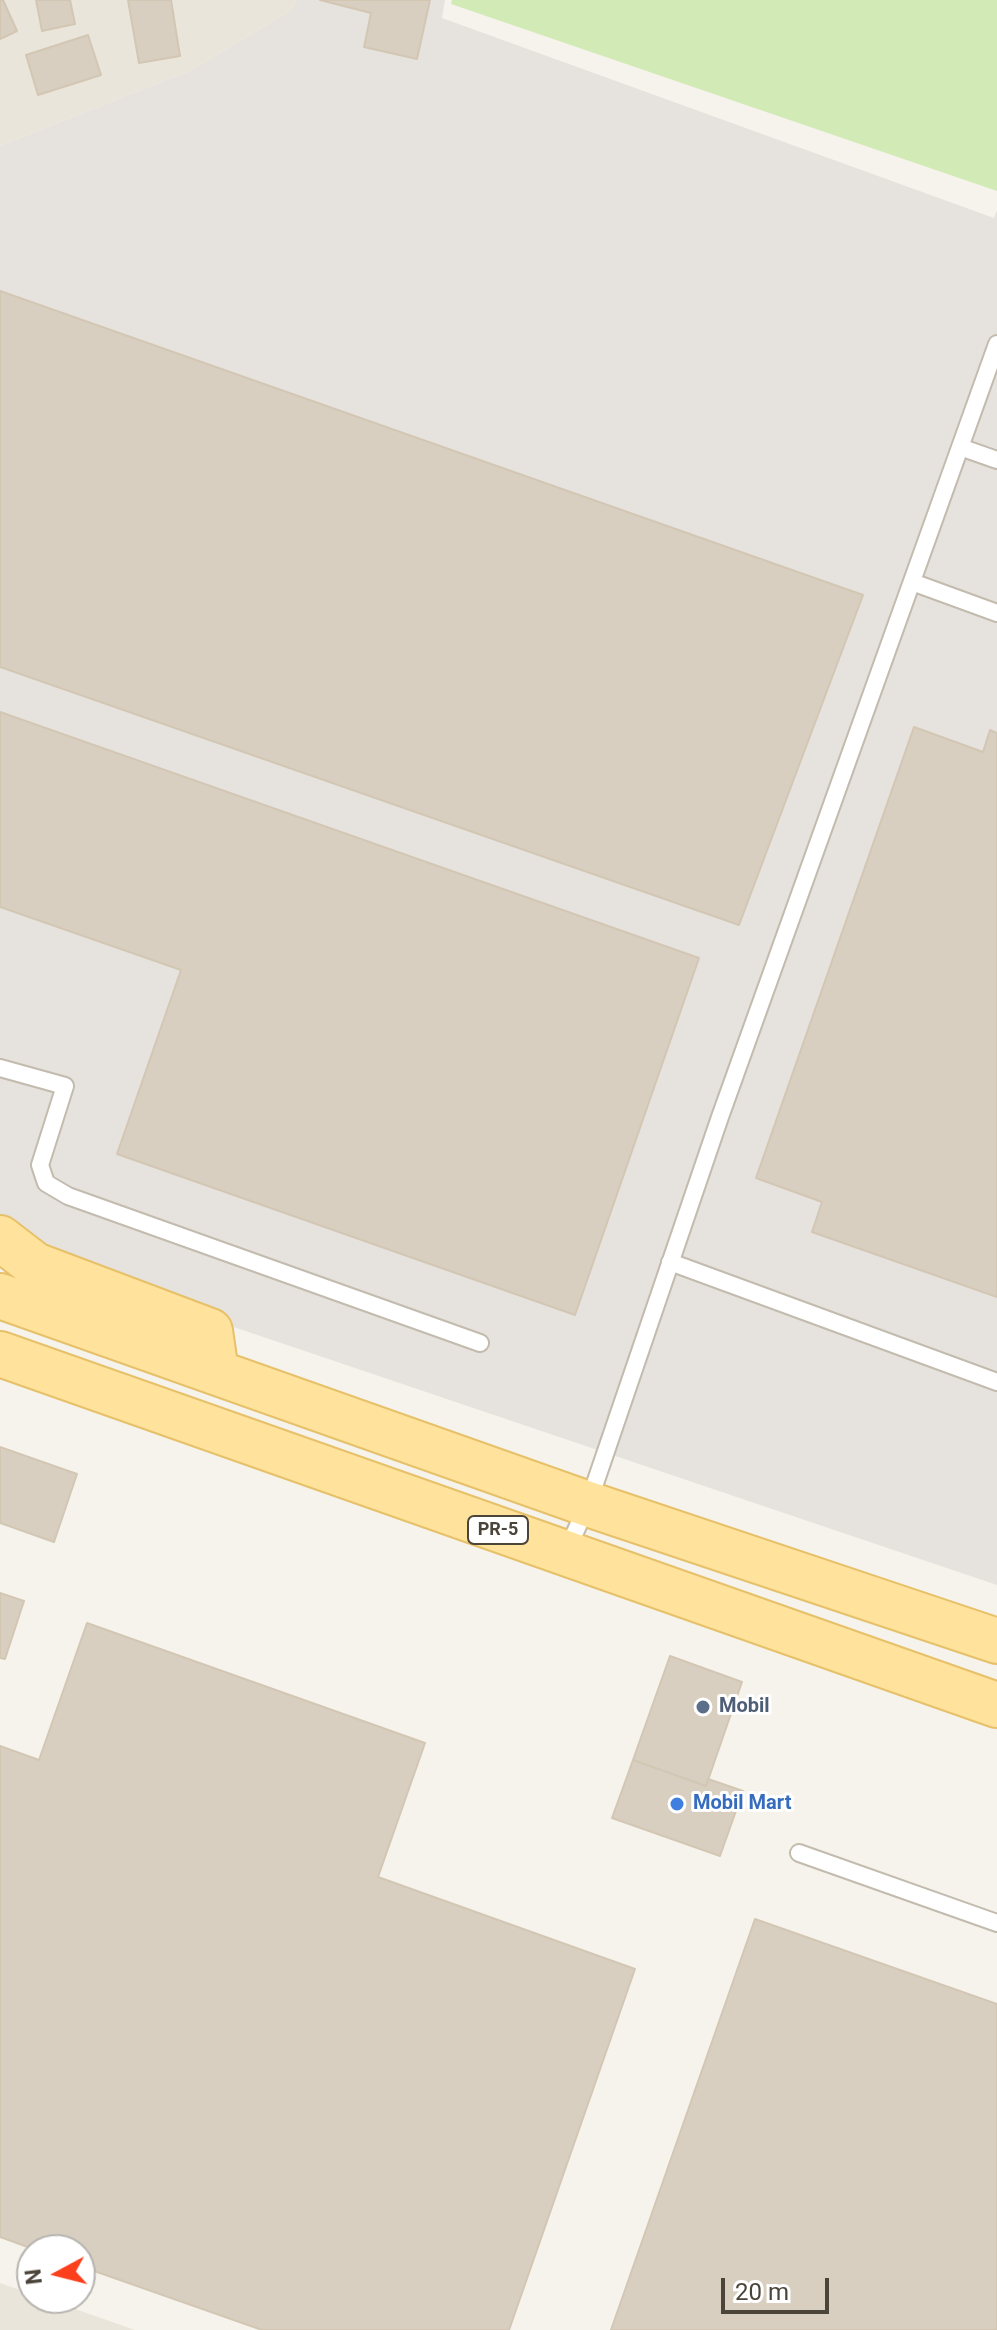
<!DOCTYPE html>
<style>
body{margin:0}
#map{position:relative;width:997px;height:2330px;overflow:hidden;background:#f6f3ec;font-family:Roboto,sans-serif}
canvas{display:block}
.north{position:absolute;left:16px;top:2234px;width:80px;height:80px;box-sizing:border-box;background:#fff;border:2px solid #b7b4b0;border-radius:50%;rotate:263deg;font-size:22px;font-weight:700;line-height:32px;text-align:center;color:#4b4439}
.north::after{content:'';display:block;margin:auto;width:28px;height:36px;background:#fc3f1d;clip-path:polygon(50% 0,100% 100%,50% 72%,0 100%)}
.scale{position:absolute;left:721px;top:2278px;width:108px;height:36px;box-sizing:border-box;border:4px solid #4b4439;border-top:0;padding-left:10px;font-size:24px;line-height:28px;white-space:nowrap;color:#4b4439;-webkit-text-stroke:6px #fff;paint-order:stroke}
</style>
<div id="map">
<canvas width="997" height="2330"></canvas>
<div class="north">N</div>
<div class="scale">20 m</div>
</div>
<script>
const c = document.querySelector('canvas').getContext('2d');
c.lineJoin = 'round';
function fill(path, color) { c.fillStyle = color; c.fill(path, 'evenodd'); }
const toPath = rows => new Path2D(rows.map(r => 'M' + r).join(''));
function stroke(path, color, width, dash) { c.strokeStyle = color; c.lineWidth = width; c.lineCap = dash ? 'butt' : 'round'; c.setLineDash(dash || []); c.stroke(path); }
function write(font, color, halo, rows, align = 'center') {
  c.font = font + ' Roboto,sans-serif'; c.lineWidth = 6; c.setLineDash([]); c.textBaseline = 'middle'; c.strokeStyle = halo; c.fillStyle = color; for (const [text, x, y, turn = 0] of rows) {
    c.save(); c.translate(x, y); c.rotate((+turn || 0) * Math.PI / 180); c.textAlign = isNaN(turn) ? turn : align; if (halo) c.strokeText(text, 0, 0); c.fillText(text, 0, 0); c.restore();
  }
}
const residential = toPath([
 [0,0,296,0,292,10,192,70,0,146],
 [0,2283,32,2294,32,2298,44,2298,135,2330,0,2330]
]);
const industrial = toPath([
 [296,0,445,0,442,18,994,218,997,210,997,1585,0,1248,0,146,192,70,292,10]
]);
const green = toPath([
 [452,0,997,0,997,191,451,4]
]);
const building = toPath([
 [0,0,3,0,17,31,0,39,0,0],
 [36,0,70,0,75,24,42,31,36,0],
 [128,0,171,0,180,56,139,63,128,0],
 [320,0,430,0,417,59,364,47,371,13,320,0],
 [88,35,101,75,38,95,26,55,88,35],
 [0,291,863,595,739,925,0,667,0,291],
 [0,712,699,958,575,1315,117,1154,181,970,0,907,0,712],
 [914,727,983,752,990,730,997,733,997,1297,812,1232,822,1202,756,1178,914,727],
 [0,1447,77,1474,54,1542,0,1523,0,1447],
 [0,1593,24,1601,5,1659,0,1658,0,1593],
 [87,1623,425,1743,378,1877,635,1969,509,2330,262,2330,80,2266,80,2250,36,2250,0,2237,0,1746,39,1760,87,1623],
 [670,1656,742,1682,706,1786,633,1760,670,1656],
 [633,1760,706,1786,708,1779,743,1791,720,1856,612,1818,633,1760],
 [755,1919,997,2004,997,2330,611,2330,755,1919]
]);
const service = toPath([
 [960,447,997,460],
 [912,582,997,613],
 [0,1068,65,1086,40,1165,46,1183,68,1196,480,1343],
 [670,1262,997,1382],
 [566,1552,588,1504,720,1117,997,344],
 [799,1853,997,1923]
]);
const primary = toPath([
 [0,1238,35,1265,210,1331,216,1372],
 [0,1296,588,1504,997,1641],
 [0,1354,997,1705]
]);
const markers = [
 [703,1707,8,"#5c6f8a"],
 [677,1804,8,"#3f7fe0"]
];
const shields = [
 [498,1530,60]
];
const shieldNames = [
 ["PR-5",498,1530]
];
const serviceNames = [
 ["Mobil",719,1707]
];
const shopNames = [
 ["Mobil Mart",693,1804]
];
fill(residential, '#eae5da');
fill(industrial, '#e6e2dd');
fill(green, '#d2eab5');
fill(building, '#d8cfc1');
stroke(building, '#d3c7b4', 2);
stroke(service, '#c2bbae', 20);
stroke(primary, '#e6c16a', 48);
stroke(service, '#fff', 16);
stroke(primary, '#ffe39c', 44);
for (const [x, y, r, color] of markers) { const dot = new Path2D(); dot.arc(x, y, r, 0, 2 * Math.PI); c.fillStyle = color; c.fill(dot); stroke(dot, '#fff', 3); }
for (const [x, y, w] of shields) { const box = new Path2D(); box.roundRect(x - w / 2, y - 14, w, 28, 6); c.fillStyle = '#fff'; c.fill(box); stroke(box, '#4b4439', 2); }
write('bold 18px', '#4b4439', null, shieldNames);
write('bold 20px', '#4e5e75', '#fff', serviceNames, 'left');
write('bold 20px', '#366cbe', '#fff', shopNames, 'left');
</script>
